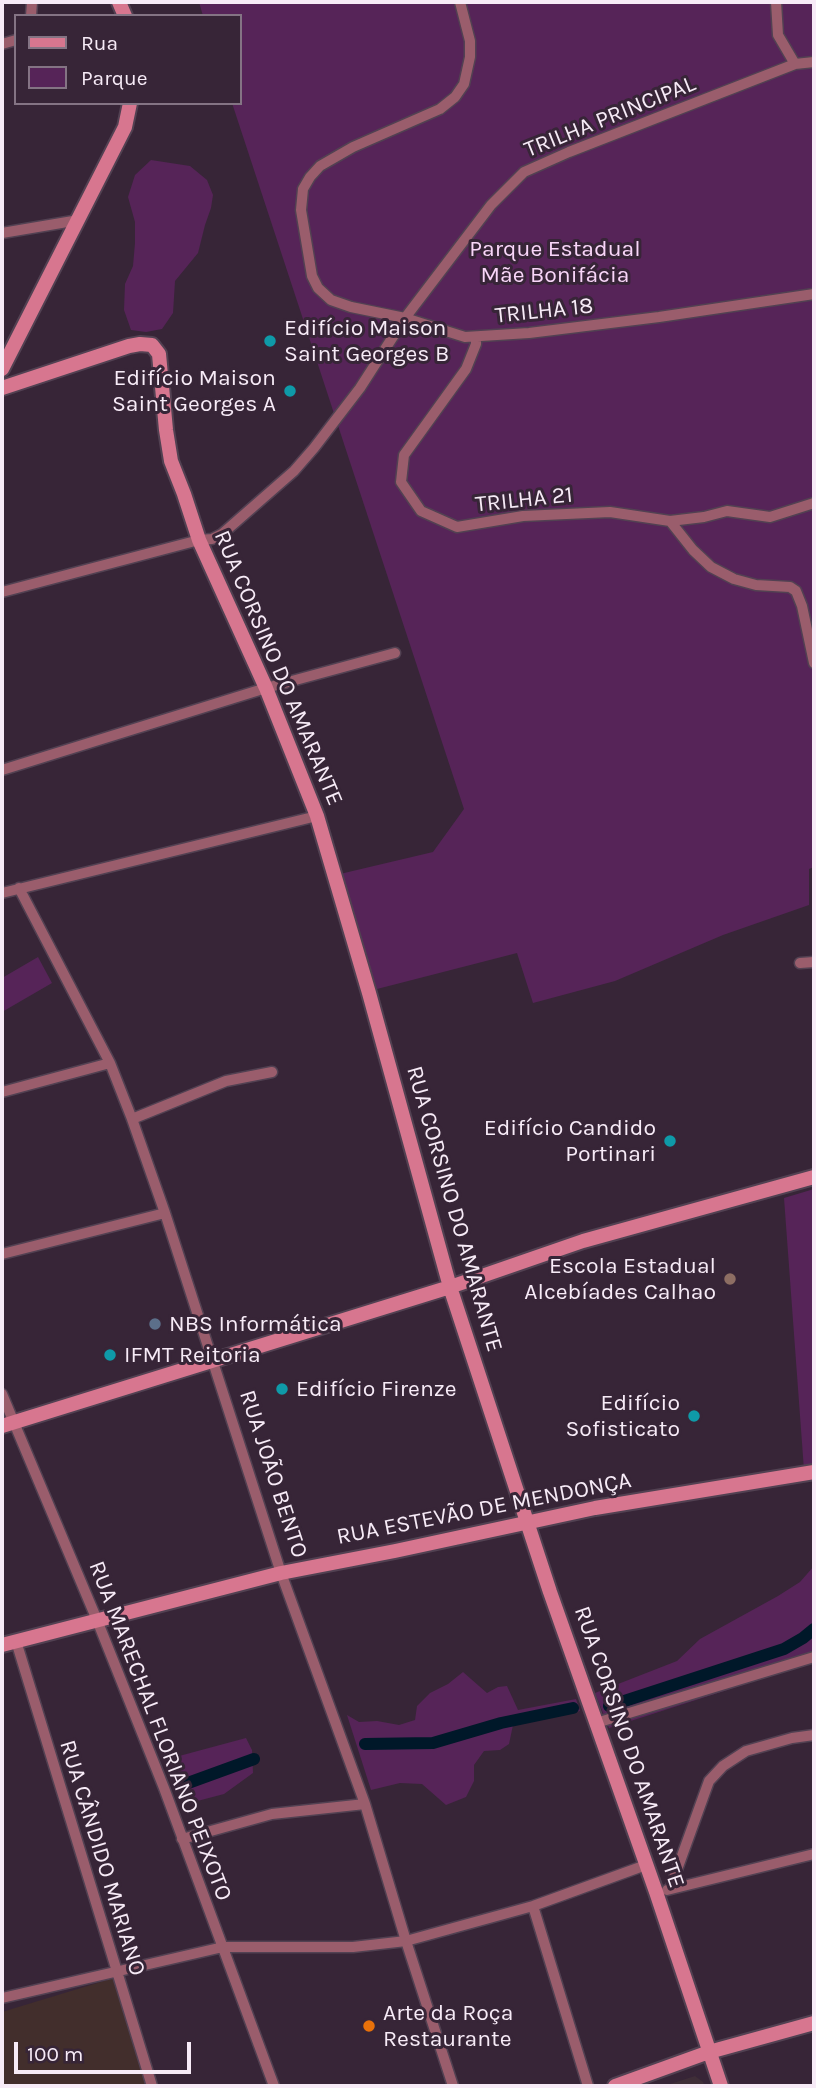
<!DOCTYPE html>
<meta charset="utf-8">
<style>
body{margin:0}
#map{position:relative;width:816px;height:2088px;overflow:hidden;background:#372537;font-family:Karla,sans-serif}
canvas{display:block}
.frame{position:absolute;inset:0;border:4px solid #f7ebf7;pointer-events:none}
.legend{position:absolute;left:14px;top:14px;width:228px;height:91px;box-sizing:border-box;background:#372537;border:2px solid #847484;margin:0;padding:9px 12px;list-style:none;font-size:21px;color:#f7ebf7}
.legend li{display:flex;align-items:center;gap:14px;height:35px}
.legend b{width:35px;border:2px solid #847484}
.scale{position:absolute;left:14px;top:2042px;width:177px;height:32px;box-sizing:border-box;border:4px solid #f7ebf7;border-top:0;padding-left:9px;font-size:21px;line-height:24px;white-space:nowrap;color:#f7ebf7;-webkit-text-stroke:5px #372537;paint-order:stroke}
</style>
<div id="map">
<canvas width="816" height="2088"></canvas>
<div class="frame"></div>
<ul class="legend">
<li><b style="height:9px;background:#d7768f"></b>Rua</li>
<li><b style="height:19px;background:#562458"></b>Parque</li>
</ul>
<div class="scale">100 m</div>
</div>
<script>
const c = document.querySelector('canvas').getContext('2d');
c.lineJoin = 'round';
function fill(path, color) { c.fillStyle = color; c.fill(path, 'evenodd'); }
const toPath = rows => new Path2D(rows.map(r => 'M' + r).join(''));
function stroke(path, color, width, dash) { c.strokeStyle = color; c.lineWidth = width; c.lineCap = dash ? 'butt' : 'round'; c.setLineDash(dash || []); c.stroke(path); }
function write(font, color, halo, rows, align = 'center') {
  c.font = font + ' Karla,sans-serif'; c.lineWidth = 6; c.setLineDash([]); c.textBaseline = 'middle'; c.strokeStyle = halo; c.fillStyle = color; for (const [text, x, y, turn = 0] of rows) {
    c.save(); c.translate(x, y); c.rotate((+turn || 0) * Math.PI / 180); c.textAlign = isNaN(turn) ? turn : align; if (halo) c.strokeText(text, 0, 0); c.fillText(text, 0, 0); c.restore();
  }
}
const commercial = toPath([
 [117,1977,151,2086,2,2086,2,2012]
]);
const industrial = toPath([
 [695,2076,703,2082,705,2086,664,2086]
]);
const green = toPath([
 [199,2,814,2,814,867,809,869,809,905,723,935,615,981,533,1003,517,953,377,989,340,874,433,852,464,809,232,103,240,103,240,16,203,16],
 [151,160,190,166,207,180,213,195,211,208,205,225,198,253,175,281,173,313,162,329,146,332,131,330,124,310,125,284,133,266,135,243,135,222,128,197,135,175],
 [38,957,52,983,2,1012,2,978],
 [814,1189,814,1467,804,1470,784,1198],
 [814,1566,814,1662,609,1728,595,1693,677,1661,700,1639,778,1596,800,1582],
 [463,1672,487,1693,498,1687,507,1686,518,1710,576,1699,580,1711,513,1725,509,1744,500,1750,484,1751,474,1765,474,1781,466,1797,446,1805,422,1784,400,1783,371,1790,347,1715,359,1722,377,1721,399,1725,415,1720,417,1706,430,1693,448,1684],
 [246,1738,252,1750,253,1773,224,1794,186,1804,176,1776,168,1759]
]);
const canal = toPath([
 [609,1706,784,1649,803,1638,814,1629],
 [365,1744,433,1743,501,1723,573,1708],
 [188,1783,254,1759]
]);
const street = toPath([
 [460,2,470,41,470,57,464,84,455,97,440,109,353,147,320,166,310,177,303,189,301,210,312,276,318,288,331,300,351,307,405,318,465,337,529,333,659,317,814,294],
 [776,2,778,35,795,64],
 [31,16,32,2],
 [2,44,16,40],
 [2,233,79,220],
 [476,337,476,344,466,369,404,455,401,482,421,511,457,527,523,516,610,512,670,521,704,517,727,511,770,517,814,503],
 [670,521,693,550,711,567,734,579,756,585,790,587,796,591,802,606,814,663],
 [2,592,199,540,212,539,222,534,294,471,314,448,360,388,405,318,491,205,524,172,569,152,795,64,814,62],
 [2,770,266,688,395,653],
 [19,888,110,1063,132,1119,165,1213,281,1573,365,1804,406,1941,453,2086],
 [2,893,317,816],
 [800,963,814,962],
 [2,1092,110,1063],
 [132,1119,226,1081,272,1072],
 [2,1254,165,1213],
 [2,1394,97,1620,164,1788,274,2086],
 [16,1641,152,2086],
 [596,1723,814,1657],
 [182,1839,272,1814,365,1804],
 [670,1889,709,1781,723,1766,746,1751,792,1738,814,1735],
 [667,1890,814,1854],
 [533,1906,588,2086],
 [2,1998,223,1947,353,1947,406,1941,533,1906,646,1865]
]);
const secondary = toPath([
 [119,2,125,16],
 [2,369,125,127,130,103],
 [2,388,129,346,140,344,152,345,159,354,166,430,171,461,184,494,199,540,266,688,317,816,369,993,450,1287,550,1592,656,1892,721,2086],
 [2,1426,450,1287,583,1241,814,1177],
 [2,1645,281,1573,395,1551,595,1508,814,1472],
 [615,2086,709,2052,814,2023]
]);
const markers = [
 [270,341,7,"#0f9aa8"],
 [290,391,7,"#0f9aa8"],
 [670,1141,7,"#0f9aa8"],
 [730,1279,7,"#8d6e63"],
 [155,1324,7,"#5c6f8a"],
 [110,1355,7,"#0f9aa8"],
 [282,1389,7,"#0f9aa8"],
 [694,1416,7,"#0f9aa8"],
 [369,2026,7,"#e8710a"]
];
const streetNames = [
 ["TRILHA PRINCIPAL",610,117,-22],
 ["TRILHA 18",544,311,-6],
 ["TRILHA 21",524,500,-6],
 ["RUA CORSINO DO AMARANTE",278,668,67],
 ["RUA CORSINO DO AMARANTE",454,1209,74],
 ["RUA JOÃO BENTO",273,1474,72],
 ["RUA ESTEVÃO DE MENDONÇA",484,1509,-11],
 ["RUA MARECHAL FLORIANO PEIXOTO",160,1731,69],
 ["RUA CORSINO DO AMARANTE",629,1747,71],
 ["RUA CÂNDIDO MARIANO",102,1858,73]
];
const parkNames = [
 ["Parque Estadual",555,249],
 ["Mãe Bonifácia",555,275]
];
const poiNames = [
 ["Edifício Maison",284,328],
 ["Saint Georges B",284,354],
 ["Edifício Maison",276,378,"right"],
 ["Saint Georges A",276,404,"right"],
 ["Edifício Candido",656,1128,"right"],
 ["Portinari",656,1154,"right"],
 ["Escola Estadual",716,1266,"right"],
 ["Alcebíades Calhao",716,1292,"right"],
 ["NBS Informática",169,1324],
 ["IFMT Reitoria",124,1355],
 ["Edifício Firenze",296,1389],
 ["Edifício",680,1403,"right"],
 ["Sofisticato",680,1429,"right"],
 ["Arte da Roça",383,2013],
 ["Restaurante",383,2039]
];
fill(commercial, '#422e2c');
fill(industrial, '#3f2e38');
fill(green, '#562458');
stroke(canal, '#001829', 12);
stroke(street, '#524152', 13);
stroke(secondary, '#524152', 18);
stroke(street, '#9a5d6c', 10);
stroke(secondary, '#d7768f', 14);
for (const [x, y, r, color] of markers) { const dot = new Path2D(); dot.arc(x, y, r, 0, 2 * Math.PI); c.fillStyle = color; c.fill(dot); stroke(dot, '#372537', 2.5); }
write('23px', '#f7ebf7', '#372537', streetNames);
write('23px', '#f9d6f9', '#372537', parkNames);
write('23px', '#f7ebf7', '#372537', poiNames, 'left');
</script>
